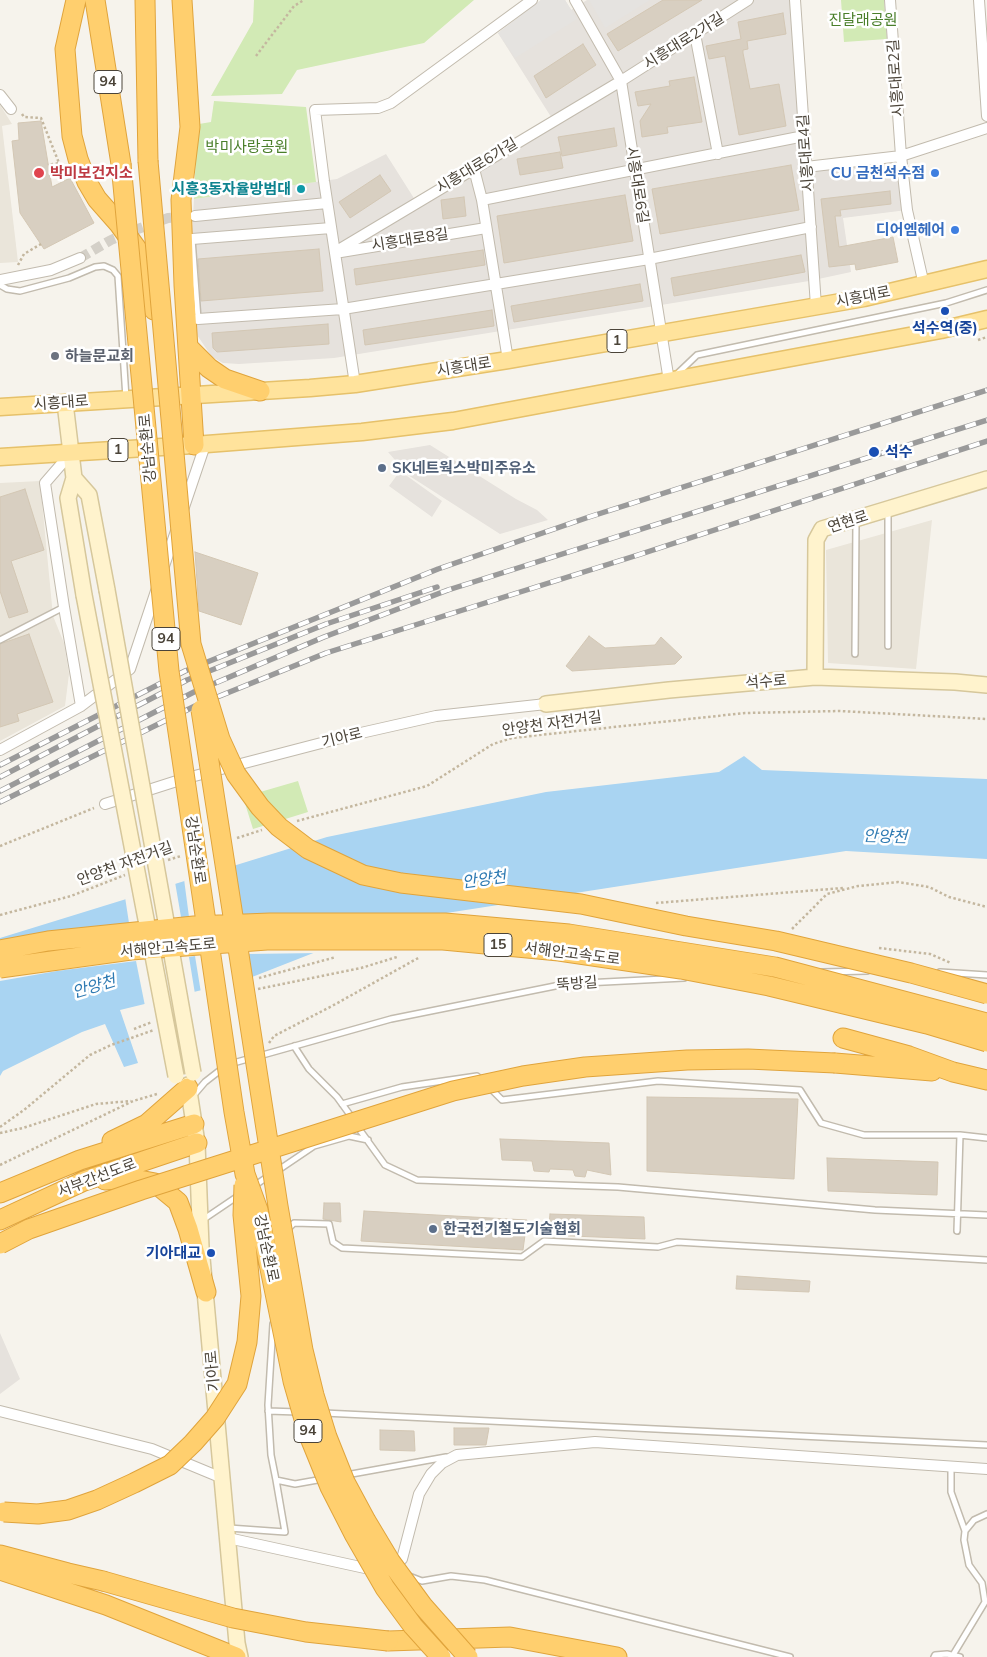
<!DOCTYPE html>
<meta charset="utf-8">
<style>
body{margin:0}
canvas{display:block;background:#f6f3ec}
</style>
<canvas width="987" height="1657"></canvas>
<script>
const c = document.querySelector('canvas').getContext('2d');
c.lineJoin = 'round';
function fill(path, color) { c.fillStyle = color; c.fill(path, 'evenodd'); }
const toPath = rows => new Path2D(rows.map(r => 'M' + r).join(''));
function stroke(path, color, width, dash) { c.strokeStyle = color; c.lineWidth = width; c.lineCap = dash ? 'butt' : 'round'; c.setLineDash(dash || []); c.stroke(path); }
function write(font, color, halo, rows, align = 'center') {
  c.font = font + ' Mulish,"Noto Sans KR",sans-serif'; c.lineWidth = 5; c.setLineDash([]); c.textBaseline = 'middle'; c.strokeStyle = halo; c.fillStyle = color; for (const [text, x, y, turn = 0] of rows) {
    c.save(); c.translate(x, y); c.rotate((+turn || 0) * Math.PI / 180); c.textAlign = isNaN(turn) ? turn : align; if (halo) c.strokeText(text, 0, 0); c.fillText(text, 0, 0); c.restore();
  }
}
const residential = toPath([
 [0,105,12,124,2,126,18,262,0,263],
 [40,481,53,616,64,643,69,674,65,706,0,741,0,483],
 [932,520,916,669,828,663,826,550]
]);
const industrial = toPath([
 [541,0,565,0,571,10,587,0,795,0,806,167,901,156,907,210,843,218,851,272,809,281,334,358,239,364,223,363,212,357,197,335,191,250,194,199,337,179,386,154,417,203,553,120,498,33],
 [430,445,516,499,537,510,548,520,500,534,408,475,388,452],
 [400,471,442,501,432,517,389,486],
 [0,1333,20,1379,0,1394]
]);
const green = toPath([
 [254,0,474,0,424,43,297,70,282,94,211,96,253,22],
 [841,0,884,0,887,39,844,42],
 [214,101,306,107,316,182,194,199,196,151,199,124,211,122],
 [298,781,308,812,253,829,243,797]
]);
const parking = toPath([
 [541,0,565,0,577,19,515,58,498,33],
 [589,0,650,0,605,28]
]);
const water = toPath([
 [744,756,762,770,987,779,987,859,846,851,395,921,247,979,120,1010,138,1063,124,1067,105,1024,82,1032,3,1071,0,1076,0,938,327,837,546,792,719,772]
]);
const pier = toPath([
 [232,864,240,916,396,924,319,953,247,954,247,981,201,993,195,956,189,957,195,994,145,1006,136,961,57,971,0,981,0,940,129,923,125,897,175,882,181,917,189,917,184,879]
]);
const building = toPath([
 [663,0,702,0,618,51,607,34,663,0],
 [783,13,786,34,747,41,748,49,743,50,743,53,750,89,779,84,786,126,739,135,725,56,709,59,706,46,741,39,738,22,783,13],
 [583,44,596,65,546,98,534,76,583,44],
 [694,77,702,122,667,127,668,133,642,137,640,121,651,104,638,106,635,92,670,86,669,81,694,77],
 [41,121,52,187,70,178,94,223,44,249,20,213,12,141,19,140,18,123,41,121],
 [614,128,617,146,562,156,558,137,614,128],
 [560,152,563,168,520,175,517,159,560,152],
 [791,165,799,210,660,234,652,189,791,165],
 [380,175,391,191,350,218,339,202,380,175],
 [890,191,891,204,840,210,841,216,835,216,839,247,893,237,898,262,856,270,855,264,829,267,821,199,890,191],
 [625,195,633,241,504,263,497,216,625,195],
 [464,197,466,216,443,219,441,200,464,197],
 [319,249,323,291,201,301,198,259,319,249],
 [483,250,485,265,356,285,354,269,483,250],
 [801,255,805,272,674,296,671,278,801,255],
 [640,284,643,301,514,322,511,306,640,284],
 [492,310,494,326,365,345,363,330,492,310],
 [328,324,329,344,217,352,213,348,212,333,328,324],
 [25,489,44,550,11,561,28,612,9,618,0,591,0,497,25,489],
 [195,552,258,573,241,625,199,611,195,552],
 [29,634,53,702,17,714,19,721,0,727,0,644,29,634],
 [589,636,605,648,655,645,661,637,682,657,675,664,572,671,566,666,589,636],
 [647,1097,798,1099,794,1179,647,1171,647,1097],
 [500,1139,609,1143,611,1175,587,1170,585,1177,575,1176,573,1170,550,1169,549,1172,534,1171,532,1161,502,1160,500,1139],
 [827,1158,938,1162,937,1195,828,1191,827,1158],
 [324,1203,340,1203,341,1222,323,1219,324,1203],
 [364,1211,527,1220,523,1250,361,1241,364,1211],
 [550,1214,644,1217,645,1239,548,1235,550,1214],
 [737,1276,810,1281,809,1292,736,1289,737,1276],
 [454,1428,489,1428,486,1445,454,1445,454,1428],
 [380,1430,414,1431,415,1451,380,1450,380,1430]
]);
const streetTunnel = toPath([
 [80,258,111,240,135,230,168,218,185,217]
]);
const path = toPath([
 [256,56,294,6,304,0],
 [22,114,24,117,41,118,59,163,48,165],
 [18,265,24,254,41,244],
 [978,340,987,337],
 [297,821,427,786,493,744,512,738,745,713,840,711,987,719],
 [237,838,262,830],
 [0,846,94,808],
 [168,860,181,856],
 [656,903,843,888],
 [0,915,71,896,125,875],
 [792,929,827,894,858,886,898,882,929,887,949,897,987,907],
 [879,948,930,954,951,963],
 [259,978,336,957],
 [258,989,361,968,397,957],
 [134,1029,152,1022],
 [269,1043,274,1036,332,1006,420,957],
 [0,1127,24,1110,90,1055,111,1045,154,1030],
 [0,1133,23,1128,96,1104,131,1101],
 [0,1165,133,1101,157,1094]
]);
const lane = toPath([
 [192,239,198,319],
 [0,285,7,289,20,291,69,278,95,267,104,266,113,270,118,276,126,398],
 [677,374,697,355,946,303,987,290],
 [0,640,64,607],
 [888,646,888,512],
 [855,654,856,522],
 [823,972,867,971],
 [940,972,987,975],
 [294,1046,309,1069,337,1097,353,1119],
 [259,1056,391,1019,565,984,684,978],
 [230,1064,251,1058],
 [490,1088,502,1100,658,1081,800,1090,821,1123,864,1135,960,1135,987,1138],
 [193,1096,205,1082,223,1068],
 [342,1104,402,1087,477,1076,482,1080],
 [357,1126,385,1165,417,1180,618,1187,875,1210,987,1215],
 [277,1171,314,1146,349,1136,368,1140],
 [254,1186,270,1175],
 [204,1219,238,1196],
 [286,1231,294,1223,329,1224,333,1242,342,1248,522,1257,544,1241,658,1247,677,1242,987,1260],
 [957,1231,960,1135],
 [273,1324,268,1405,271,1455,276,1480,295,1484,323,1479],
 [268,1411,298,1412],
 [324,1413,987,1445],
 [951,1467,951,1492,965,1531],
 [346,1475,446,1457],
 [229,1528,285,1532,276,1480],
 [409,1576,422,1581,451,1576,485,1580,790,1657],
 [953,1655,985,1602,982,1583,969,1565,964,1540,965,1531,974,1520,987,1514],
 [934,1657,935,1655,947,1654,960,1657]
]);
const street = toPath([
 [575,0,621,81,669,381],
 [795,0,816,306],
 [890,0,901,156,907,210,924,285],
 [979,0,987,116],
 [695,34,718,154],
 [0,95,11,109],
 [806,167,901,156,987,128],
 [474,169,482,200,508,360],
 [482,200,804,136],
 [195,216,327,203],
 [192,239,331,228],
 [335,252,621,81,748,0],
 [341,252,486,228],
 [0,280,51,270,80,258],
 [198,319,343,309,649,259,811,227],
 [355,384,324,181,315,110,378,108,391,103,532,0],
 [71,453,45,483,64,607,81,706],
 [183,510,205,445],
 [163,569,176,531],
 [0,750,81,706,130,669,157,588],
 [105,804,183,779,352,735,436,716,546,704],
 [0,1411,152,1449,222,1478],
 [228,1538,374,1570],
 [391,1568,402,1559,419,1494,431,1474,442,1463,457,1455,595,1442,987,1469]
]);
const secondary = toPath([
 [65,403,74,478,68,498,84,595],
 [74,478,89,495,107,590],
 [815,677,816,540,822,529,987,479],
 [546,704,669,690,815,677,955,682,987,685],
 [188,1085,197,1143,201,1247,237,1643,240,1657]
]);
const primary = toPath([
 [0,407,310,388,355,384,508,360,864,298,987,269],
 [0,457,194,445,362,432,453,421,941,330,987,319]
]);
const highway = toPath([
 [76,0,65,49,72,136,78,159,87,182,97,199,119,224,137,249,152,293,154,310],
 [95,0,121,164],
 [145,0,148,161],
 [182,0,190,127,181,200,184,285,194,445],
 [188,347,209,368,225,379,260,391],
 [843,1038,909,1056,953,1072,987,1080],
 [835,1063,932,1071],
 [112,1141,147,1124,188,1088],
 [105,1180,129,1178,155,1183,178,1202,188,1229,206,1292],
 [0,1193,80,1160,194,1124],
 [0,1220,84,1181,197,1143],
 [0,1555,68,1573,103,1581],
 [0,1570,106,1605,236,1657],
 [388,1641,510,1637,617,1657]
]);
const rail = toPath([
 [0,765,185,671,438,569,589,517,987,390],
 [0,777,187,680,326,624,437,587],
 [0,791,194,692,324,637,448,590,987,420],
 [0,802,195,706,326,653,641,554,987,441]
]);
const secondaryBridge = toPath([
 [107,590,193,1073],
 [84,595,176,1076]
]);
const highwayBridge = toPath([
 [148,161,191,644,220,739,236,774,260,807,279,827,308,849,363,875,401,883,581,904,686,926,776,941,911,973,987,994],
 [121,164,169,671,234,1112,245,1174,258,1210,293,1381,308,1433,330,1487,354,1534,385,1588,413,1626,441,1657],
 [201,710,278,1206,303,1350,314,1395,327,1437,345,1482,366,1521,390,1561,423,1606,468,1657],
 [0,950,48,941,194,926,270,923,445,923,569,934,775,967,987,1023],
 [0,968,131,950,267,940,443,940,559,951,681,969,769,986,927,1024,987,1042],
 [0,1244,29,1229,141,1190,453,1091,523,1076,585,1067,687,1060,748,1059,835,1063],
 [4,1512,38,1514,68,1510,97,1500,134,1483,170,1465,193,1443,215,1418,237,1384,247,1342,251,1296,243,1215,244,1185],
 [103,1581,233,1618,306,1632,388,1641]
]);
const markers = [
 [39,173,6,"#e0444e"],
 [935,173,5,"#3f7fe0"],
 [301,189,5,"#0f9aa8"],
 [955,230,5,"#3f7fe0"],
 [945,311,5,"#1a4fb4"],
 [55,356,5,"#6b7280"],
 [874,452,6,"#1a4fb4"],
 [382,468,5,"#5c6f8a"],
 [433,1229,5,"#5c6f8a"],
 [211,1253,5,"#1a4fb4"]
];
const shields = [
 [108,82,28],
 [617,341,20],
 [118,450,20],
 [166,639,28],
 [498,945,28],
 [308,1431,28]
];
const shieldNames = [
 ["94",108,82],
 ["1",617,341],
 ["1",118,450],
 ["94",166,639],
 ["15",498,945],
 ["94",308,1431]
];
const parkNames = [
 ["진달래공원",863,20],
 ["박미사랑공원",247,147]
];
const streetNames = [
 ["시흥대로2가길",684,41,-32],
 ["시흥대로2길",896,78,-94],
 ["시흥대로4길",806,153,-94],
 ["시흥대로6가길",477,166,-31],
 ["시흥대로6길",637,185,81],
 ["시흥대로8길",410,240,-9],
 ["시흥대로",863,297,-11],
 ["시흥대로",464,367,-9],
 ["시흥대로",61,403,-4],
 ["강남순환로",148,448,-95],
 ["연현로",848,522,-18],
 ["석수로",766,682,-5],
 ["안양천 자전거길",552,724,-8],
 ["기아로",342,738,-14],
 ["강남순환로",195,850,82],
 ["안양천 자전거길",125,864,-20],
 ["서해안고속도로",168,948,-5],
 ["서해안고속도로",572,954,7],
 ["뚝방길",577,984,-5],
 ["서부간선도로",97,1178,-21],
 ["강남순환로",266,1248,78],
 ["기아로",213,1371,-95]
];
const healthNames = [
 ["박미보건지소",50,173]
];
const shopNames = [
 ["CU 금천석수점",925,173],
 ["디어엠헤어",945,230]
];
const cultureNames = [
 ["시흥3동자율방범대",291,189]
];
const transitNames = [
 ["석수역(중)",945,328],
 ["석수",885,452,"left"],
 ["기아대교",201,1253,"right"]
];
const worshipNames = [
 ["하늘문교회",65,356]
];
const serviceNames = [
 ["SK네트웍스박미주유소",392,468],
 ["한국전기철도기술협회",443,1229]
];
const waterNames = [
 ["안양천",885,837,2],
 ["안양천",484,880,-8],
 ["안양천",94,987,-17]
];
fill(residential, '#eae5da');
fill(industrial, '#e6e2dd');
fill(green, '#d2eab5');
fill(parking, '#e5e3e0');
fill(water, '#a9d4f2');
fill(pier, '#f6f3ec');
fill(building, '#d8cfc1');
stroke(building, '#d3c7b4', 1);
stroke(streetTunnel, '#d4d0c8', 10, [10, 5]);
stroke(lane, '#c2bbae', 8);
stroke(street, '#c2bbae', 12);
stroke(secondary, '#d6c79b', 18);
stroke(primary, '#e6c16a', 19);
stroke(highway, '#e0a43c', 21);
stroke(path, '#c4b79f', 2.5, [2.5, 2.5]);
stroke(lane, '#fff', 5);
stroke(street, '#fff', 10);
stroke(secondary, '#fff3cd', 15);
stroke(primary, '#ffe39c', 16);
stroke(highway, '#ffcf6e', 19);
stroke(rail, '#9a9a9a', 5.5);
stroke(rail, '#fff', 4, [11]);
stroke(secondaryBridge, '#d6c79b', 18, []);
stroke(highwayBridge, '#e0a43c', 21, []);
stroke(secondaryBridge, '#fff3cd', 15);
stroke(highwayBridge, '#ffcf6e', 19);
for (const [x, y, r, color] of markers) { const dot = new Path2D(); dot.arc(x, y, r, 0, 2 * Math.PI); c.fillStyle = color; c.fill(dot); stroke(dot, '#fff', 2); }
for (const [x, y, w] of shields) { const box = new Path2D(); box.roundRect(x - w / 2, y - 11.5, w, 23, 4); c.fillStyle = '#fff'; c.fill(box); stroke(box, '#4b4439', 1); }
write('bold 14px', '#4b4439', null, shieldNames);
write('15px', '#4a7f2a', '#fff', parkNames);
write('15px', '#4b4439', '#fff', streetNames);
write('bold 15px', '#be3a42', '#fff', healthNames, 'left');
write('bold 15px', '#366cbe', '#fff', shopNames, 'right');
write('bold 15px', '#0d838f', '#fff', cultureNames, 'right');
write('bold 15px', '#164399', '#fff', transitNames);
write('bold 15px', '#5b616d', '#fff', worshipNames, 'left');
write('bold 15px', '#4e5e75', '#fff', serviceNames, 'left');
write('italic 16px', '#2e7ab2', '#fff', waterNames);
</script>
